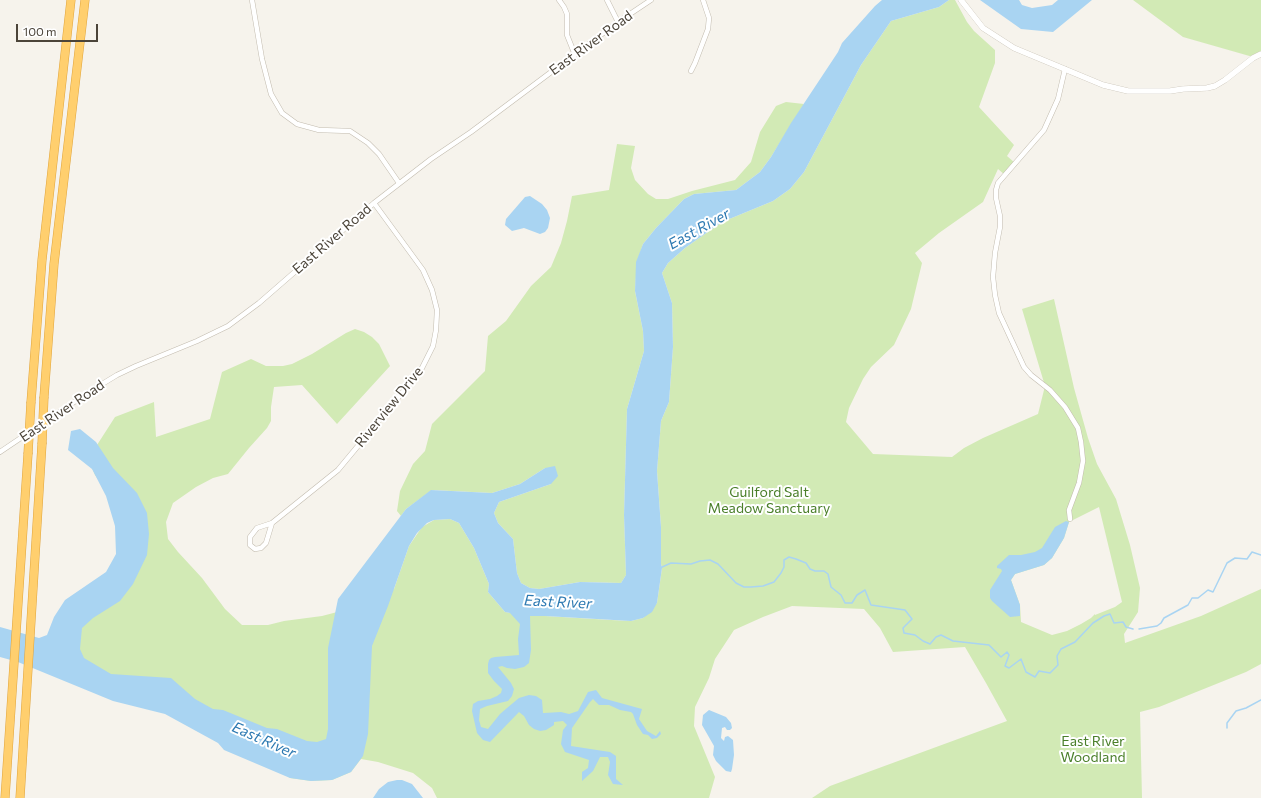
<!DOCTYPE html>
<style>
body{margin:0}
#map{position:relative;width:1261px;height:798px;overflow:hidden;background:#f6f3ec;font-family:Commissioner,sans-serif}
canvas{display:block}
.scale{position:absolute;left:16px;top:24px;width:82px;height:18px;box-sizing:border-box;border:2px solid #4b4439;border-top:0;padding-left:5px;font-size:12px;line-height:14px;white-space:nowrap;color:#4b4439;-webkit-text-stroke:3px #fff;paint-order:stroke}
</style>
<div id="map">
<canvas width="1261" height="798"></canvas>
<div class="scale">100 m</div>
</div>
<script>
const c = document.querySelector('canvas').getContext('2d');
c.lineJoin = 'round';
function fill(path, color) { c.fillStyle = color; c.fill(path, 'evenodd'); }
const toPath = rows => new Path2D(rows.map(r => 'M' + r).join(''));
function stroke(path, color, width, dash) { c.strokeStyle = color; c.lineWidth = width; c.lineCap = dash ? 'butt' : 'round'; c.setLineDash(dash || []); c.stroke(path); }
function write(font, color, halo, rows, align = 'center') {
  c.font = font + ' Commissioner,sans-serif'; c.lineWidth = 4; c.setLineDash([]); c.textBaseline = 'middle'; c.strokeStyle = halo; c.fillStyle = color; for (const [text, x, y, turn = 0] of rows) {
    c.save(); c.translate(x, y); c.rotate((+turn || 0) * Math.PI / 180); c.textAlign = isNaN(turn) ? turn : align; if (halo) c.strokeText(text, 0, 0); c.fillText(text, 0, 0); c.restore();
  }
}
const green = toPath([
 [949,0,955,0,967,22,974,31,995,50,995,63,979,107,1014,145,1007,156,1015,163,1005,175,998,169,983,202,939,233,915,253,922,263,911,309,894,345,871,367,863,379,849,408,846,422,873,454,952,457,964,448,983,438,1038,414,1045,386,1022,309,1054,299,1074,388,1088,438,1097,464,1116,499,1130,545,1140,588,1138,612,1124,634,1125,643,1201,616,1261,589,1261,664,1246,672,1159,707,1140,712,1142,798,812,798,830,786,1007,721,986,683,965,647,893,652,880,628,864,609,792,606,763,617,734,630,715,659,709,678,695,707,694,726,715,777,709,798,437,798,432,788,413,773,378,762,361,759,351,772,332,780,311,781,290,778,191,714,93,689,56,629,130,546,106,490,95,475,88,459,115,417,154,402,156,437,210,419,222,372,251,359,266,366,283,366,292,364,312,354,346,333,355,329,364,332,372,337,379,344,390,366,337,424,302,385,274,387,271,407,271,421,267,428,249,448,228,474,213,478,196,487,173,503,166,522,168,539,178,552,202,578,225,609,242,625,268,625,284,621,322,616,341,611,394,589,409,546,422,527,434,520,450,519,459,523,474,548,489,584,488,592,505,612,529,616,545,616,611,620,631,621,643,618,657,603,662,568,661,564,661,527,657,471,661,421,669,402,673,347,672,303,662,273,668,263,685,248,722,222,773,201,790,189,804,172,861,65,891,21,939,7],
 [1099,507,1122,602,1115,607,1095,615,1095,614,1091,618,1081,624,1067,631,1052,635,1021,622,1020,605,1011,580,1015,574,1044,565,1052,558,1064,538,1069,522],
 [1133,0,1261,0,1261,54,1253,57,1183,37],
 [786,102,804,104,771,157,760,172,736,190,694,194,684,199,656,228,643,244,637,262,635,291,643,331,644,351,627,409,624,515,626,575,621,583,580,582,539,589,530,588,521,583,517,573,513,539,498,523,494,513,499,502,551,484,545,468,520,484,492,493,432,490,406,509,401,516,397,511,400,491,413,464,425,451,432,424,485,371,488,336,506,321,531,286,551,267,561,243,567,221,572,196,609,190,617,144,635,146,631,168,635,180,648,194,656,199,668,199,692,191,735,180,751,162,760,132,776,106]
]);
const water = toPath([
 [882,0,949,0,939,7,891,21,861,65,804,172,790,189,773,201,722,222,685,248,668,263,662,273,672,303,673,347,669,402,661,421,657,471,661,527,661,564,662,568,657,603,652,612,643,618,631,621,545,616,530,616,531,650,529,663,524,667,515,669,507,668,502,666,498,667,511,683,514,689,512,696,508,701,487,706,480,709,479,720,481,727,488,729,500,714,507,708,519,698,529,695,536,696,542,700,543,713,544,713,561,712,569,714,578,711,588,692,596,690,602,698,642,709,639,719,647,731,656,736,660,731,661,734,657,738,652,739,648,735,643,734,637,725,633,714,631,712,620,710,609,705,599,705,593,699,590,702,572,728,571,746,610,752,616,756,616,779,623,785,613,784,608,775,610,762,608,757,600,757,593,771,582,781,582,772,588,768,589,760,565,752,561,744,563,730,567,725,563,721,554,722,554,725,546,730,540,731,534,729,529,725,524,716,519,712,490,742,483,740,477,733,472,711,473,704,478,701,490,699,497,696,501,693,502,689,494,681,488,673,488,664,489,660,491,658,495,657,519,655,518,639,520,624,510,613,505,612,488,592,489,584,474,548,459,523,450,519,434,520,427,523,417,533,409,546,388,606,372,646,368,734,363,756,351,772,332,780,311,781,290,778,224,750,218,743,165,714,113,701,18,662,0,657,0,627,39,638,47,635,54,617,65,600,106,572,116,554,115,526,106,496,92,469,68,450,71,431,80,429,96,442,113,468,137,493,147,513,149,534,147,555,133,584,120,601,93,618,82,628,80,649,84,658,111,674,171,678,195,699,213,709,223,710,267,728,277,729,307,741,317,742,326,739,328,729,328,648,338,599,406,509,431,490,492,493,520,484,545,468,555,466,558,476,551,484,499,502,494,513,498,523,513,539,517,573,521,583,530,588,539,589,580,582,621,583,626,575,624,515,627,409,644,351,643,331,635,291,636,262,643,244,656,228,684,199,694,194,736,190,760,172,771,157,791,123,838,52,842,43,875,6],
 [980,0,1019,0,1022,5,1032,8,1052,5,1058,0,1092,0,1053,32,1021,29],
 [530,196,542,204,547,210,550,218,548,228,545,232,540,234,524,228,512,231,505,225,506,219,525,197],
 [1066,521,1069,522,1064,538,1052,558,1044,565,1015,574,1011,580,1020,605,1020,616,1010,617,992,601,990,598,990,590,1002,571,1001,569,997,568,997,566,1009,555,1021,555,1035,552,1042,548,1055,527],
 [709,710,726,717,731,723,732,728,730,730,727,730,725,727,722,728,721,738,724,741,725,737,728,736,733,740,734,755,732,769,731,772,726,771,716,761,713,755,714,746,702,725,703,715],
 [397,780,402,780,412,784,423,798,373,798,379,789,388,782]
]);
const stream = toPath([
 [660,568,671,563,691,564,700,561,710,560,718,564,736,583,744,587,751,587,763,586,774,582,781,573,784,567,784,560,789,557,796,559,806,563,810,569,815,571,824,571,828,574,831,587,841,595,845,603,852,603,857,595,865,590,871,605,905,610,912,619,903,628,904,633,915,635,923,641,930,644,936,637,941,635,953,641,989,645,1001,657,1007,652,1009,655,1005,666,1009,668,1021,659,1026,672,1035,677,1039,671,1050,673,1058,665,1057,656,1061,649,1075,642,1093,623,1104,616,1110,614,1114,623,1123,622,1126,627,1133,629],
 [1139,629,1157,626,1161,623,1164,618,1188,605,1192,598,1198,598,1208,590,1213,592,1227,563,1235,558,1247,559,1252,552,1261,555],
 [1227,728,1227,723,1236,711,1246,708,1261,700]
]);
const minor = toPath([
 [252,0,262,59,271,94,282,113,297,124,319,130,350,131,368,143,379,154,399,183],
 [559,0,564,7,567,14,567,35,575,55],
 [607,0,618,22],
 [1065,69,1058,99,1044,130,998,183,996,190,996,198,1000,216,1000,227,995,253,993,277,995,295,999,313,1024,367,1031,375,1050,390,1065,407,1078,428,1081,442,1083,461,1079,483,1069,510,1070,519],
 [691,71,695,63,708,29,709,18,703,0],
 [0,452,89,392,117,375,136,366,197,341,228,326,259,303,374,203,431,159,471,132,618,22,651,0],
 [272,523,266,543,261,548,255,549,250,545,250,537,257,528,272,523,338,470,421,370,433,346,436,330,437,310,432,290,423,270,374,203]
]);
const tertiary = toPath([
 [961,0,983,28,1014,48,1103,85,1128,91,1170,91,1183,89,1207,88,1215,86,1225,80,1253,58,1261,54]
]);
const motorway = toPath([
 [44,397,54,264,85,0],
 [31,402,42,260,71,0],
 [5,798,28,454],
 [20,798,42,444]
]);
const motorwayBridge = toPath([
 [42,444,44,397],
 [28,454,31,402]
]);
const streetNames = [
 ["East River Road",591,43,-36],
 ["East River Road",332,239,-41],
 ["Riverview Drive",389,407,-51],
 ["East River Road",62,411,-34]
];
const parkNames = [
 ["Guilford Salt",769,492],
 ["Meadow Sanctuary",769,508],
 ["East River",1093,741],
 ["Woodland",1093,757]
];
const waterNames = [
 ["East River",699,229,-29],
 ["East River",558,602,3],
 ["East River",264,740,24]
];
fill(green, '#d2eab5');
fill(water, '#a9d4f2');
stroke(stream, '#a9d4f2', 1.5);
stroke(minor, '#c2bbae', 5.5);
stroke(tertiary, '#c2bbae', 6);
stroke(motorway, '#e0a43c', 9);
stroke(minor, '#fff', 4.5);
stroke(tertiary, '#fff', 5.5);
stroke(motorway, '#ffcf6e', 8);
stroke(motorwayBridge, '#e0a43c', 9, []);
stroke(motorwayBridge, '#ffcf6e', 8);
write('14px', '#4b4439', '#fff', streetNames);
write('14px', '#4a7f2a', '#fff', parkNames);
write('italic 15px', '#2e7ab2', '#fff', waterNames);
</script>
